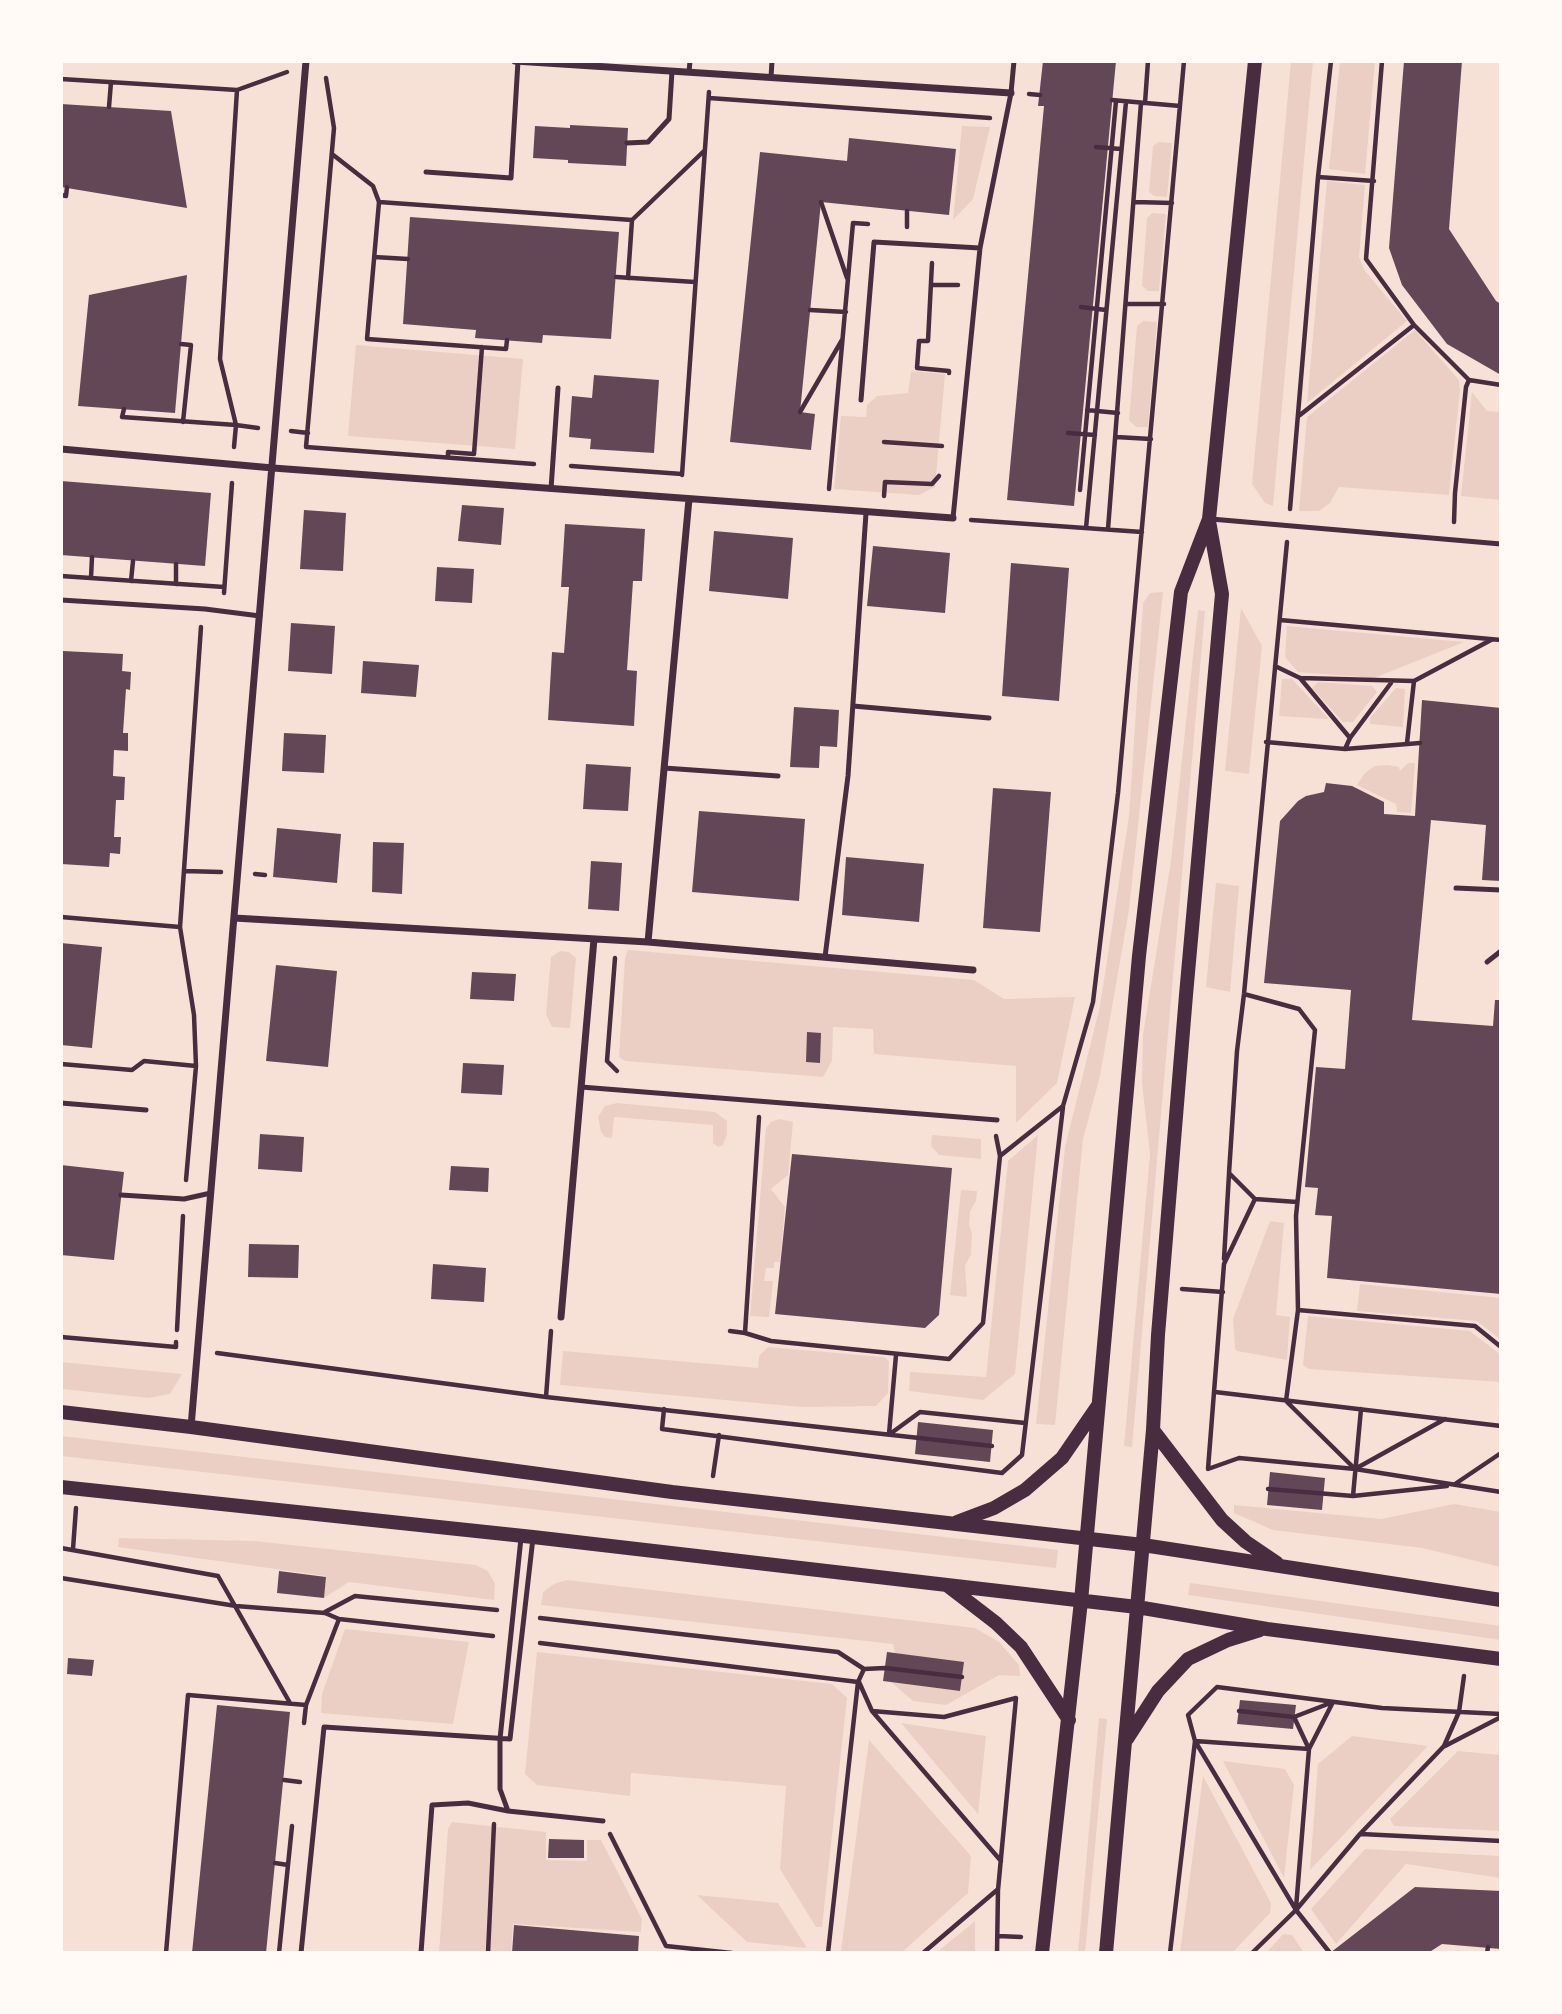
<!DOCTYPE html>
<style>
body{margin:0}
#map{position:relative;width:1562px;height:2014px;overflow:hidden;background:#f7e1d7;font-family:"Times New Roman",serif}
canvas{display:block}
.frame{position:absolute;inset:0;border:63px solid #fffaf5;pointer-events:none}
</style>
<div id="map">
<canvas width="1562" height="2014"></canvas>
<div class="frame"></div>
</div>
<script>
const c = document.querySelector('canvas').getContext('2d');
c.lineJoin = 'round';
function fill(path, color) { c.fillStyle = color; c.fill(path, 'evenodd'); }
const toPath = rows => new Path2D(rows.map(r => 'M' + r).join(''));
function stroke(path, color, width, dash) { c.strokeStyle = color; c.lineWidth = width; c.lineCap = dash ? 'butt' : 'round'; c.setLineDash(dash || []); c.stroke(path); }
const green = toPath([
 [1291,61,1313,61,1273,506,1265,503,1252,484],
 [1340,61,1375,61,1365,174,1329,169],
 [962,126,990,127,973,199,953,220],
 [1158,142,1172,143,1167,197,1154,196,1149,192,1153,146],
 [1327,181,1365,185,1359,257,1365,271,1407,321,1307,403],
 [1152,213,1166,214,1159,291,1148,291,1142,286,1147,218],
 [1143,321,1157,322,1148,427,1136,427,1129,420,1137,326],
 [1415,330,1459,380,1460,390,1449,495,1339,487,1330,503,1319,511,1299,511,1307,417],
 [356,345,523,359,515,449,348,436],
 [911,371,945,374,935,487,919,495,834,489,841,416,866,417,867,405,877,396,908,393],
 [1472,392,1487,411,1501,412,1501,500,1461,496],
 [1163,592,1129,910,1100,1076,1083,1139,1055,1425,1036,1424,1065,1147,1100,1006,1129,816,1143,603,1150,593],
 [1241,608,1262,646,1249,774,1225,771],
 [1198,610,1205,611,1132,1447,1124,1446,1150,1154,1142,1083,1143,1035,1171,861],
 [1287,626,1464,642,1374,678,1298,672,1285,657],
 [1282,679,1292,679,1328,718,1327,719,1279,716],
 [1318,682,1372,686,1377,692,1353,722,1343,722,1312,688],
 [1396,688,1405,689,1403,727,1370,724,1370,718],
 [1408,763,1415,763,1411,813,1397,812,1396,804,1357,785,1365,773,1375,766,1388,765,1399,767,1400,771],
 [1216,883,1239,886,1230,992,1206,987],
 [628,950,974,980,1004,999,1075,997,1057,1083,1016,1123,1016,1066,874,1054,873,1029,833,1027,832,1061,823,1077,625,1061,619,1057,625,958],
 [560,951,569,952,576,958,570,1028,552,1027,546,1014,551,957],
 [617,1103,715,1112,727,1121,727,1134,723,1145,718,1147,713,1143,713,1125,614,1117,612,1138,605,1137,601,1132,598,1117,605,1106],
 [779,1119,793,1122,788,1175,771,1189,785,1207,780,1262,774,1262,774,1268,766,1268,764,1281,773,1281,769,1317,750,1316,766,1128,771,1122],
 [932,1135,981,1139,981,1159,939,1155,931,1146],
 [1038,1135,1015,1374,983,1400,909,1391,910,1372,986,1377,1008,1161],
 [961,1190,977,1191,976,1201,970,1211,969,1225,972,1233,971,1255,965,1265,967,1297,950,1295],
 [1270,1221,1284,1223,1276,1315,1290,1317,1287,1360,1237,1351,1235,1349,1233,1319],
 [1360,1284,1501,1298,1501,1340,1477,1321,1357,1311],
 [1308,1316,1470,1331,1501,1355,1501,1382,1309,1369,1303,1365],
 [768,1347,884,1357,889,1361,888,1393,876,1406,801,1407,560,1385,563,1351,758,1368,759,1356],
 [61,1362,182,1374,170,1394,149,1398,61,1389],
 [61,1436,1058,1550,1056,1568,61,1456],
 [1454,1504,1501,1512,1501,1567,1422,1548,1273,1530,1234,1513,1234,1505,1381,1519],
 [119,1538,254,1541,476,1565,488,1571,495,1584,494,1600,349,1582,324,1598,326,1576,118,1547],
 [567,1580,975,1628,999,1642,1019,1665,1020,1676,999,1675,946,1705,913,1701,891,1682,960,1691,895,1653,893,1644,541,1605,543,1592,554,1584],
 [1190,1583,1501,1626,1501,1640,1188,1595],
 [345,1629,469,1642,453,1724,321,1713,322,1694],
 [537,1652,832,1684,847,1698,822,1927,816,1927,780,1869,786,1786,631,1773,630,1796,537,1785,525,1774],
 [1099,1718,1107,1719,1085,1953,1078,1953],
 [901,1723,986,1736,978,1814],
 [1352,1736,1428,1746,1310,1870,1318,1764],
 [869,1740,971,1856,968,1893,901,1953,841,1951],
 [1458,1751,1501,1755,1501,1831,1394,1826,1390,1819],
 [1223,1761,1285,1769,1294,1785,1284,1878],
 [1203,1776,1271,1903,1270,1913,1232,1953,1180,1953],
 [452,1822,546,1832,546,1860,587,1861,587,1840,601,1840,642,1919,641,1932,513,1924,511,1952,439,1953,448,1829],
 [1365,1849,1501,1856,1501,1878,1406,1864,1336,1944,1311,1909],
 [697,1895,778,1903,807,1948,747,1942],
 [975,1921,975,1953,936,1953],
 [1283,1934,1292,1935,1304,1953,1266,1953]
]);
const building = toPath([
 [1043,61,1116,61,1074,506,1007,500,1044,106,1038,106],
 [1404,61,1462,61,1449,229,1496,301,1501,304,1501,375,1447,344,1402,285,1389,248],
 [61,104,171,111,187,208,61,187],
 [570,125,628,128,626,166,568,163,568,160,533,158,535,126,570,128],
 [849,138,956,149,949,215,821,202,800,412,815,414,811,450,730,442,760,152,847,161],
 [410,217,619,232,611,339,543,335,542,343,475,338,476,330,403,324],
 [187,275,175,413,78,406,89,295],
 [594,375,659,380,654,453,590,449,591,439,569,437,572,396,592,398],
 [61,481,211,493,205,566,61,555],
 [462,505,504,508,501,545,458,541],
 [304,510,346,513,343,571,300,569],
 [565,524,645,529,642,581,633,581,627,670,637,671,634,726,548,720,552,652,564,653,569,587,561,587],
 [714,531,793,538,788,599,709,591],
 [873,546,950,553,945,613,867,606],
 [1011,563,1069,568,1059,701,1002,696],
 [437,567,474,569,472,603,435,601],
 [291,623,335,626,332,674,288,671],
 [63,651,123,654,122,671,131,672,130,690,126,689,123,733,128,733,128,751,114,750,113,776,125,777,124,800,116,800,114,837,121,837,120,854,110,853,109,867,61,864],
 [363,661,419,665,416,697,361,693],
 [1422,700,1501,708,1501,881,1482,880,1486,825,1431,820,1412,1020,1493,1026,1495,1000,1501,1000,1501,1294,1327,1278,1332,1216,1315,1215,1318,1188,1305,1187,1316,1067,1345,1069,1351,990,1264,983,1280,821,1298,801,1306,796,1324,792,1326,783,1352,786,1384,802,1384,814,1415,816],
 [794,707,839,710,837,747,820,746,819,768,790,767],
 [284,733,326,735,324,773,282,771],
 [586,764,631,767,628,811,583,809],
 [993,788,1051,792,1040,932,983,928],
 [699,811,805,819,799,901,692,892],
 [277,828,341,834,337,883,273,877],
 [373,842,404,843,402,894,372,892],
 [846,857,924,864,919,922,842,915],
 [591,861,622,863,619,911,588,909],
 [61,943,102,947,92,1048,61,1045],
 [276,965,337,971,328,1067,266,1061],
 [472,972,516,974,514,1001,470,999],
 [807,1032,821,1033,820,1063,806,1062],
 [463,1063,504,1065,502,1095,461,1093],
 [260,1134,304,1137,302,1172,258,1169],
 [792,1154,952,1168,939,1315,925,1328,775,1314],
 [61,1165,124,1172,114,1260,61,1255],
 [451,1166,489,1168,488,1192,449,1190],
 [249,1244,299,1245,298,1278,248,1277],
 [433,1264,486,1268,484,1302,431,1299],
 [918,1422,993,1430,990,1462,915,1454],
 [1270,1472,1325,1478,1322,1510,1267,1505],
 [279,1571,326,1577,324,1598,277,1593],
 [887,1652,964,1662,960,1691,883,1681],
 [68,1658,94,1660,92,1676,67,1674],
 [1240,1700,1296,1705,1293,1729,1237,1724],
 [217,1705,290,1712,266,1953,192,1953],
 [549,1839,584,1840,584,1858,548,1858],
 [1415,1887,1501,1891,1501,1949,1442,1944,1428,1953,1330,1953],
 [514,1925,639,1936,638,1953,512,1953]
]);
const path = toPath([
 [1382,61,1366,259,1414,325,1469,380,1501,385],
 [326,78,334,128,306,447,534,464],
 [61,79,237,90],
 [1029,94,1040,95],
 [709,98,990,118],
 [1112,100,1180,106],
 [1145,103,1148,61],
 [109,107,111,82],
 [1096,147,1121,149],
 [332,154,373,186,379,202,632,220,704,151],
 [1318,177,1374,181],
 [61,195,66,196,67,187],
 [379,202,367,339,506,349,507,340],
 [821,202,847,278],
 [1135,202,1172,203],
 [907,227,907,211],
 [374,257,408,259],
 [932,263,928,341,919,341,917,368,949,371,949,373],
 [616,277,695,282],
 [628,278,632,220],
 [931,285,958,285],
 [1127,304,1164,304],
 [1081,307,1106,310],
 [810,310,846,312],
 [181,344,191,345,183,422],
 [124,409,122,417,236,425,220,359,237,90,287,72],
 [1087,410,1118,413],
 [800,412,842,340],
 [1300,415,1414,325],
 [291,431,308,433],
 [1068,433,1095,435],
 [1116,437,1151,439],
 [884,442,942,446],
 [234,447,236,425,258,428],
 [448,457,448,452,474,454,482,347],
 [571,466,682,474],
 [682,475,709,92],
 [829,489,853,223,868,224],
 [1080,490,1116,101],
 [884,496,885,482,932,484,939,476],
 [1290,509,1318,177,1331,61],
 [971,520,1142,532],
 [1454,522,1455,493,1466,387,1469,380],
 [1086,528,1126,102],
 [1108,529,1141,103],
 [1287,542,1244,994,1237,1051,1229,1173,1255,1199,1224,1264,1208,1469,1239,1458,1355,1469,1501,1492],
 [176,564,176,584],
 [61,576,224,587],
 [91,578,92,557],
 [131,581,133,561],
 [224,593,232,483],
 [1280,620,1501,640],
 [1275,666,1300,678,1414,681,1491,640],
 [1300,678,1350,738],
 [1266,742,1345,749,1420,743],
 [1407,743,1414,681],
 [1345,749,1350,738,1391,683],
 [184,871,221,872],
 [255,874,265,875],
 [61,917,180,927],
 [615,958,607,1061,617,1071],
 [1244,994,1299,1009,1315,1030,1296,1216,1298,1310,1286,1401,1355,1469],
 [61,1064,132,1070,144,1061,196,1066],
 [996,1136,1000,1156],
 [186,1180,196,1066,194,1015,180,927,201,627],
 [1255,1199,1297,1202],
 [1224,1259,1229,1174],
 [1182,1289,1223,1292],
 [1298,1310,1475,1326,1501,1347],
 [177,1330,183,1216],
 [730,1331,745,1333,771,1341,949,1359,983,1323,1000,1156,1063,1106,1093,1002,1118,793,1184,61],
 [745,1333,759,1117],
 [61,1337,176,1347,176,1342],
 [217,1353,546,1397,992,1446],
 [1215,1392,1501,1426],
 [546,1397,551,1331],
 [664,1409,662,1429,1002,1473,1022,1455,1063,1107],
 [889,1434,896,1355],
 [890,1434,920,1412,1025,1423],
 [1355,1469,1445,1419],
 [713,1476,719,1435],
 [1455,1484,1501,1453],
 [1268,1489,1353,1496,1361,1409],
 [1353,1496,1447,1486],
 [61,1548,218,1576,290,1703],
 [73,1549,76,1508],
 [61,1578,236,1606,325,1613,339,1619,493,1636],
 [325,1612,355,1596,497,1610],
 [540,1618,838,1652,864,1669,885,1668,962,1677],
 [540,1643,858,1682],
 [859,1682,872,1711,1001,1861],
 [872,1711,944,1717,1016,1698,998,1890,997,1953],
 [1294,1717,1309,1749,1296,1908],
 [304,1723,306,1705,339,1619],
 [1445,1746,1501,1717],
 [284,1780,300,1782],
 [610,1834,666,1946,732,1953],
 [1361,1834,1501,1841],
 [275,1863,288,1865],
 [998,1936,1021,1937],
 [166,1953,188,1695,306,1705],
 [279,1953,292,1826],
 [488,1953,494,1824],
 [828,1953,858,1682,864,1669],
 [923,1953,997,1890],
 [1170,1953,1195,1741,1309,1749,1333,1702,1294,1717,1239,1711],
 [1252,1953,1296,1910,1360,1834,1444,1746,1459,1712,1464,1676],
 [1330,1953,1296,1910,1195,1741,1188,1715,1217,1687,1382,1708,1501,1714],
 [1487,1953,1488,1947]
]);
const service = toPath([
 [689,72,690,61],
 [771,77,772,61],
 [627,143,648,142,669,119,672,71],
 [426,172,511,178,518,61],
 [861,400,874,242,980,248],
 [551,489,558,388],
 [953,518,980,248,1011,93,1014,61],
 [1211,519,1501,544],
 [61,600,205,609,260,616],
 [853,706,989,718],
 [664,768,778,776],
 [1456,888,1501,890],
 [825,957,848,776,866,513],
 [1487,962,1501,951],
 [581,1087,997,1120],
 [61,1103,146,1110],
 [121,1195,184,1199,211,1193],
 [521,1538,500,1739,500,1789,508,1811,603,1821],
 [301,1953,324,1727,510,1739,533,1538],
 [421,1953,432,1805,468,1803,508,1811]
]);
const minor = toPath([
 [515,61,1011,93],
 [61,449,273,468,953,518],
 [234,918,648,942,973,970],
 [648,942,689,499],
 [561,1317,594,939],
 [191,1427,306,61]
]);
const secondary = toPath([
 [61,1412,191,1427,672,1492,1143,1545,1501,1600],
 [1153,1430,1222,1520,1246,1542,1277,1563],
 [61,1487,533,1537,1137,1607,1267,1629,1501,1659],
 [957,1522,994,1508,1025,1490,1062,1458,1097,1407],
 [948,1586,996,1623,1021,1647,1069,1720],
 [1127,1739,1158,1691,1188,1659,1228,1640,1260,1630],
 [1042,1953,1081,1601,1139,956,1181,592,1209,519,1255,61],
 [1106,1953,1153,1430,1158,1335,1186,995,1222,594,1209,521]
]);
fill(green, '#ebcfc5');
fill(building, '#644757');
stroke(path, '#4a2c40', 4.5);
stroke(service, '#4a2c40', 5);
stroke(minor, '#4a2c40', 7);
stroke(secondary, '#4a2c40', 14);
</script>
